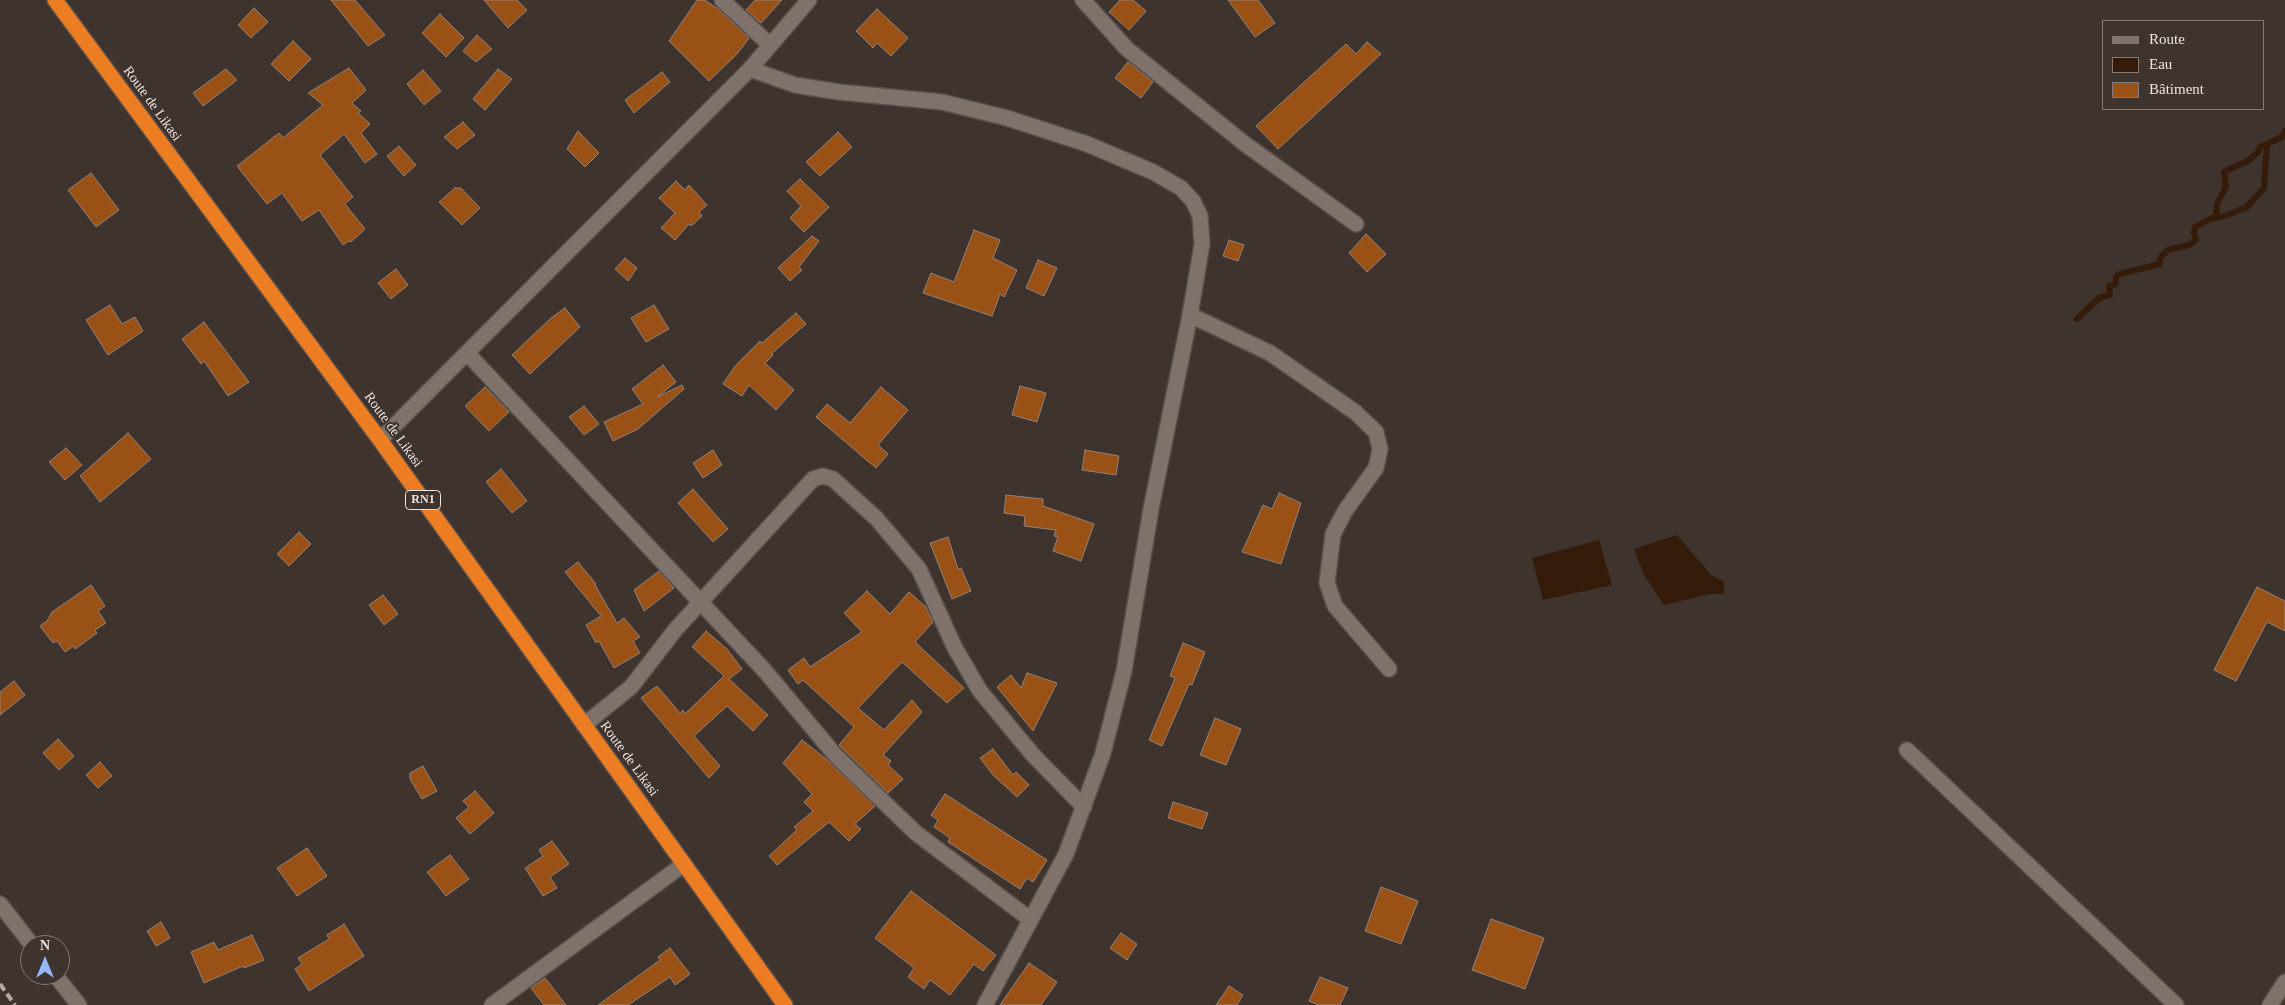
<!DOCTYPE html>
<meta charset="utf-8">
<style>
body{margin:0}
#map{position:relative;width:2285px;height:1005px;overflow:hidden;background:#3e332d;font-family:Georgia,serif}
canvas{display:block}
.legend{position:absolute;left:2102px;top:20px;width:162px;height:90px;box-sizing:border-box;background:#3e332d;border:1px solid #837a75;margin:0;padding:6px 9px;list-style:none;font-size:15px;color:#ebe4e0}
.legend li{display:flex;align-items:center;gap:10px;height:25px}
.legend b{width:25px;border:1px solid #837a75}
.north{position:absolute;left:20px;top:935px;width:50px;height:50px;box-sizing:border-box;background:#3e332d;border:1px solid #837a75;border-radius:50%;rotate:0deg;font-size:14px;font-weight:700;line-height:20px;text-align:center;color:#ebe4e0}
.north::after{content:'';display:block;margin:auto;width:18px;height:22px;background:#94b7fd;clip-path:polygon(50% 0,100% 100%,50% 72%,0 100%)}
</style>
<div id="map">
<canvas width="2285" height="1005"></canvas>
<ul class="legend">
<li><b style="height:6px;background:#7e726b"></b>Route</li>
<li><b style="height:14px;background:#341b0a"></b>Eau</li>
<li><b style="height:14px;background:#9a5116"></b>Bâtiment</li>
</ul>
<div class="north">N</div>
</div>
<script>
const c = document.querySelector('canvas').getContext('2d');
c.lineJoin = 'round';
function fill(path, color) { c.fillStyle = color; c.fill(path, 'evenodd'); }
const toPath = rows => new Path2D(rows.map(r => 'M' + r).join(''));
function stroke(path, color, width, dash) { c.strokeStyle = color; c.lineWidth = width; c.lineCap = dash ? 'butt' : 'round'; c.setLineDash(dash || []); c.stroke(path); }
function write(font, color, halo, rows, align = 'center') {
  c.font = font + ' Georgia,serif'; c.lineWidth = 4; c.setLineDash([]); c.textBaseline = 'middle'; c.strokeStyle = halo; c.fillStyle = color; for (const [text, x, y, turn = 0] of rows) {
    c.save(); c.translate(x, y); c.rotate((+turn || 0) * Math.PI / 180); c.textAlign = isNaN(turn) ? turn : align; if (halo) c.strokeText(text, 0, 0); c.fillText(text, 0, 0); c.restore();
  }
}
const water = toPath([
 [1677,535,1711,575,1724,582,1724,594,1710,594,1664,605,1644,575,1634,549],
 [1599,540,1612,585,1543,600,1532,558]
]);
const stream = toPath([
 [2216,218,2217,204,2226,187,2224,172,2249,160,2259,151,2260,147,2267,144],
 [2077,319,2099,298,2110,295,2109,286,2116,284,2116,277,2119,274,2160,264,2160,258,2168,250,2189,245,2196,240,2194,233,2195,227,2212,218,2222,217,2247,207,2264,188,2267,144,2282,137,2285,131]
]);
const building = toPath([
 [331,0,355,0,385,35,368,46,331,0],
 [484,0,517,0,527,10,508,28,484,0],
 [697,0,705,0,718,9,749,38,737,54,709,81,669,41,697,0],
 [755,0,782,0,761,23,746,10,755,0],
 [1120,0,1133,0,1146,11,1129,30,1109,12,1120,0],
 [1228,0,1258,0,1275,23,1255,37,1228,0],
 [254,8,268,22,251,38,238,25,254,8],
 [877,9,908,38,891,56,877,43,873,48,856,31,877,9],
 [440,14,464,38,446,57,422,33,440,14],
 [477,35,492,49,476,62,463,51,477,35],
 [293,41,311,59,289,81,271,64,293,41],
 [1367,42,1381,54,1278,149,1256,126,1346,44,1356,54,1367,42],
 [1128,62,1153,82,1141,98,1115,78,1128,62],
 [349,68,366,90,352,103,361,111,358,113,370,124,361,133,377,154,365,163,344,134,320,155,353,197,345,204,365,229,351,242,349,241,343,245,319,210,302,221,282,193,267,204,237,166,279,133,283,138,323,105,308,93,349,68],
 [226,69,237,80,203,106,193,93,226,69],
 [498,69,512,79,485,110,473,99,498,69],
 [423,70,441,91,424,105,407,84,423,70],
 [662,72,670,82,634,113,625,100,662,72],
 [463,122,475,135,457,149,444,137,463,122],
 [578,131,599,153,585,167,567,149,578,131],
 [838,132,852,147,820,176,806,162,838,132],
 [399,146,416,165,404,176,387,156,399,146],
 [91,173,119,210,96,227,68,190,91,173],
 [800,179,829,207,804,232,790,218,801,206,787,191,800,179],
 [676,181,685,190,689,185,707,205,699,212,702,216,691,226,689,224,675,240,661,228,675,213,659,198,676,181],
 [455,188,461,188,480,208,462,225,439,202,455,188],
 [974,230,1000,240,993,258,1017,270,1004,297,1000,294,992,316,923,293,931,273,954,282,974,230],
 [1366,234,1386,254,1367,272,1349,253,1366,234],
 [812,236,819,241,799,267,802,270,790,281,778,268,812,236],
 [1229,240,1244,245,1238,261,1223,256,1229,240],
 [625,258,637,268,628,281,615,269,625,258],
 [1038,260,1057,268,1044,296,1026,288,1038,260],
 [396,269,408,285,391,299,378,283,396,269],
 [110,305,122,324,135,317,143,331,108,355,86,320,110,305],
 [654,305,669,329,646,342,631,318,654,305],
 [565,308,580,327,530,374,512,355,551,318,565,308],
 [796,313,806,324,772,353,773,355,765,363,794,390,776,410,749,385,742,396,723,384,735,366,760,341,762,343,796,313],
 [204,322,249,382,228,396,204,361,201,364,182,339,204,322],
 [663,365,676,382,657,397,682,385,684,389,638,429,613,441,604,422,643,404,632,389,663,365],
 [1020,386,1046,393,1037,422,1012,415,1020,386],
 [485,387,509,412,489,431,465,406,485,387],
 [881,387,908,410,878,445,888,454,876,468,816,417,827,404,850,423,881,387],
 [584,406,599,424,584,435,569,417,584,406],
 [128,433,151,459,100,502,80,476,128,433],
 [66,448,82,465,65,480,49,462,66,448],
 [713,450,722,465,703,478,693,463,713,450],
 [1085,450,1119,456,1116,475,1082,470,1085,450],
 [501,469,527,501,512,513,486,482,501,469],
 [693,489,728,529,713,542,678,503,693,489],
 [1279,493,1301,503,1281,564,1242,552,1263,505,1272,509,1279,493],
 [1006,495,1043,499,1043,506,1094,524,1081,561,1053,551,1058,537,1054,536,1056,530,1024,526,1025,516,1004,513,1006,495],
 [299,532,311,544,289,566,277,554,299,532],
 [948,537,958,569,961,568,971,591,952,599,930,543,948,537],
 [578,562,596,584,595,585,617,623,624,618,640,637,633,641,640,653,614,668,599,641,596,643,586,625,601,616,565,572,578,562],
 [659,571,674,588,644,611,634,590,659,571],
 [91,585,105,606,98,611,106,623,95,630,97,633,75,649,74,646,65,652,57,641,53,643,40,626,47,621,52,612,91,585],
 [2257,587,2285,601,2285,631,2267,622,2236,681,2214,670,2257,587],
 [867,591,890,614,909,592,925,606,933,622,915,642,964,688,947,703,902,662,858,708,884,730,912,700,922,712,883,755,891,761,888,765,903,779,888,793,839,745,854,727,803,680,798,684,788,670,804,658,810,667,862,632,844,613,867,591],
 [383,595,398,614,384,625,369,605,383,595],
 [706,631,727,649,742,669,729,679,768,715,753,731,727,706,694,736,720,766,709,778,641,698,657,686,680,713,683,710,685,714,724,676,692,647,706,631],
 [1183,643,1205,652,1192,685,1189,684,1162,746,1149,740,1175,678,1170,676,1183,643],
 [1027,673,1057,683,1033,731,997,687,1011,675,1021,688,1027,673],
 [14,681,25,695,0,715,0,692,14,681],
 [1215,718,1241,729,1226,765,1200,755,1215,718],
 [58,739,74,756,59,770,43,753,58,739],
 [802,740,826,759,875,806,855,824,861,829,849,841,829,822,777,865,769,856,797,830,794,827,813,811,804,802,812,794,783,763,802,740],
 [993,749,1013,775,1016,772,1029,785,1017,797,993,775,980,758,993,749],
 [100,762,112,776,98,788,86,775,100,762],
 [423,766,437,791,422,799,410,779,410,773,423,766],
 [475,791,494,813,470,834,456,818,469,807,463,801,475,791],
 [945,794,1047,860,1033,882,1027,878,1020,889,948,842,950,838,934,827,938,820,931,815,945,794],
 [1173,802,1208,813,1202,829,1168,818,1173,802],
 [552,841,569,864,550,877,557,888,543,896,525,868,543,856,539,850,552,841],
 [307,848,327,876,297,896,277,868,307,848],
 [450,855,469,879,446,896,427,872,450,855],
 [1381,887,1418,901,1401,944,1365,931,1381,887],
 [911,891,996,955,983,971,974,964,950,995,930,980,924,989,908,977,914,968,875,938,911,891],
 [1491,919,1544,938,1525,989,1472,970,1491,919],
 [161,922,170,938,156,946,147,931,161,922],
 [344,924,364,956,309,991,295,969,302,964,298,958,329,939,327,935,344,924],
 [1121,933,1137,944,1127,960,1110,948,1121,933],
 [252,935,264,960,244,968,243,966,204,983,191,952,214,942,218,950,252,935],
 [670,948,690,974,675,985,670,977,628,1005,598,1005,660,960,658,957,670,948],
 [1029,963,1057,982,1041,1005,1000,1005,1029,963],
 [1320,977,1348,988,1340,1005,1319,1005,1309,1001,1320,977],
 [545,978,566,1005,544,1005,531,988,545,978],
 [1229,986,1243,995,1237,1005,1216,1005,1229,986]
]);
const street = toPath([
 [722,0,770,45],
 [1083,0,1127,49,1245,144,1356,224],
 [750,69,795,85,839,92,942,102,1007,118,1087,144,1153,172,1181,188,1193,201,1200,216,1202,244,1190,315,1151,509,1124,671,1103,753,1066,854,985,1005],
 [1190,315,1270,353,1355,412,1376,432,1380,449,1376,468,1345,511,1333,534,1327,583,1335,606,1389,669],
 [467,353,765,671,836,756,916,833,1031,920],
 [380,440,750,69,809,0],
 [584,725,631,687,676,629,813,479,823,476,833,479,877,519,919,569,955,648,980,691,1033,755,1084,807],
 [1907,750,2176,1005],
 [0,904,32,945],
 [55,975,79,1005],
 [492,1005,684,864],
 [2270,1005,2285,982]
]);
const highway = toPath([
 [55,0,380,440,785,1005]
]);
const rail = toPath([
 [0,984,15,1005]
]);
const shields = [
 [423,500,35]
];
const shieldNames = [
 ["RN1",423,500]
];
const streetNames = [
 ["Route de Likasi",152,104,54],
 ["Route de Likasi",393,430,54],
 ["Route de Likasi",629,759,54]
];
fill(water, '#341b0a');
stroke(stream, '#341b0a', 6);
fill(building, '#9a5116');
stroke(building, '#90837c', 1);
stroke(street, '#584f4a', 18);
stroke(highway, '#584f4a', 18);
stroke(street, '#7e726b', 15);
stroke(highway, '#ec7d23', 15);
stroke(rail, '#b2aaa5', 4, [8, 4]);
for (const [x, y, w] of shields) { const box = new Path2D(); box.roundRect(x - w / 2, y - 9.5, w, 19, 4); c.fillStyle = '#3e332d'; c.fill(box); stroke(box, '#ebe4e0', 1); }
write('bold 12px', '#ebe4e0', null, shieldNames);
write('14px', '#ebe4e0', '#3e332d', streetNames);
</script>
